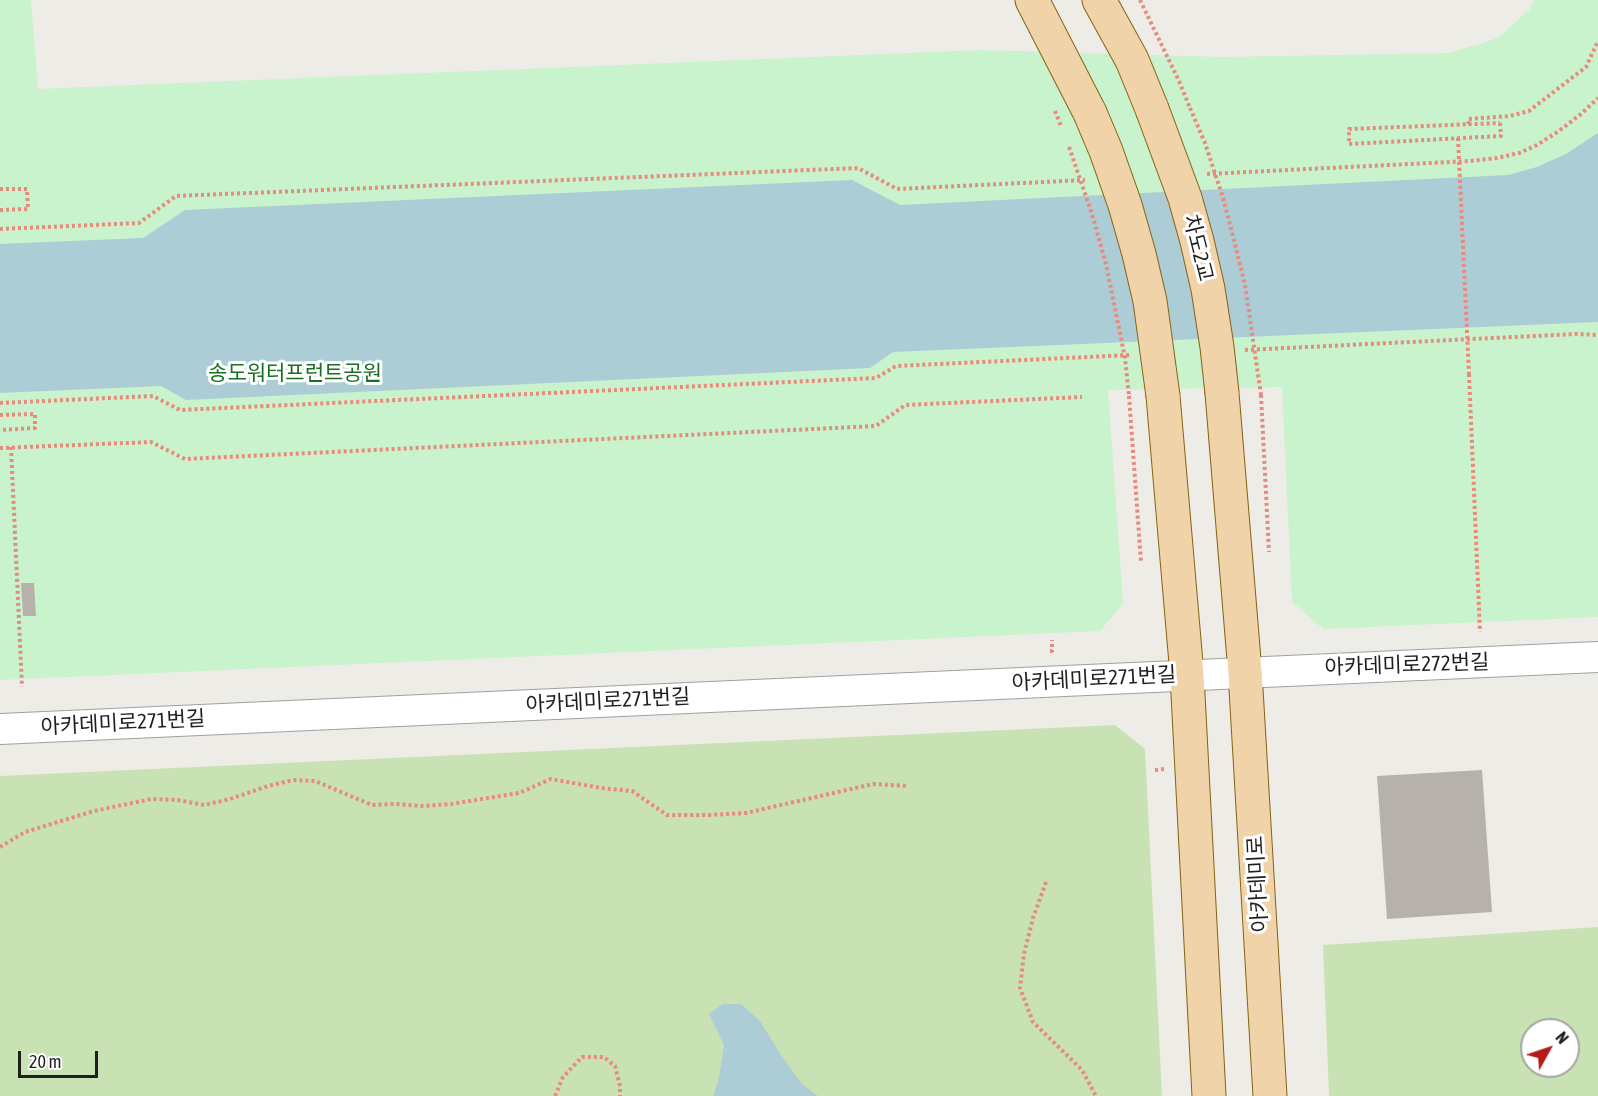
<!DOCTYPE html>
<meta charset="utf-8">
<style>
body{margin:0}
#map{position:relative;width:1598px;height:1096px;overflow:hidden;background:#eeece6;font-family:"Asap Condensed",sans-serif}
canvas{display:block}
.north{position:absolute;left:1520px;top:1018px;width:60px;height:60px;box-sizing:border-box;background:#fff;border:2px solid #a5a5a5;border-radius:50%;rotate:50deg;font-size:16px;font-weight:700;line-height:24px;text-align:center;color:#1f1f1f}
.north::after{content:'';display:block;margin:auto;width:21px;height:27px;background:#b41c19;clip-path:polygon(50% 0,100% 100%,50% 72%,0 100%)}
.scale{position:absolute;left:18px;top:1051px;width:80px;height:27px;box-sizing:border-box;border:3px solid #1f1f1f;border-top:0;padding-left:8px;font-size:18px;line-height:21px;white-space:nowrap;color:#1f1f1f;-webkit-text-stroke:4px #fff;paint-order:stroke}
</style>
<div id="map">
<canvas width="1598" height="1096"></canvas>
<div class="north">N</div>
<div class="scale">20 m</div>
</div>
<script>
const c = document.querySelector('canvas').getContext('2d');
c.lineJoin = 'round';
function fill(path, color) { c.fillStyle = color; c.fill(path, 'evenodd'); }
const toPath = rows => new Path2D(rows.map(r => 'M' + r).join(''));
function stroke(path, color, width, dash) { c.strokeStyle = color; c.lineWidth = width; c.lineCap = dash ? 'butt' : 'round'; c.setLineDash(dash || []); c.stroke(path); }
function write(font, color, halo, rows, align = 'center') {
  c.font = font + ' "Asap Condensed","Noto Sans KR",sans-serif'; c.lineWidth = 6; c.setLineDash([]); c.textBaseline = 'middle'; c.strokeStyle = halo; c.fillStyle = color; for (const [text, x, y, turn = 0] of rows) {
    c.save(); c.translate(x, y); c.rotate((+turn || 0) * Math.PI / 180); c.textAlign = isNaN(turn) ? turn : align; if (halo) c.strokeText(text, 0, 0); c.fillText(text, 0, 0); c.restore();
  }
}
const grass = toPath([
 [1115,725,1145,749,1162,1096,0,1096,0,776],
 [1598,927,1598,1096,1329,1096,1323,945],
 [1532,1030,1568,1030,1568,1066,1532,1066]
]);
const park = toPath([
 [0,0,31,0,38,89,980,50,1224,57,1447,53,1484,43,1499,37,1529,10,1535,0,1598,0,1598,617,1323,629,1292,602,1282,387,1108,390,1123,603,1100,631,0,680]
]);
const water = toPath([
 [1598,133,1598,322,893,352,870,368,186,400,161,386,0,393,0,244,143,238,185,210,852,180,900,205,1508,175,1537,167,1566,154],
 [723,1004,741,1004,760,1021,781,1055,802,1084,818,1096,713,1096,719,1078,724,1045,709,1014]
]);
const building = toPath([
 [21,583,34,583,36,616,23,616],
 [1482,770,1492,912,1387,919,1377,776]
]);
const path = toPath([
 [1140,0,1179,81,1190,108],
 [1500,123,1501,136,1349,144,1349,129,1500,123],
 [1469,124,1468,119,1510,116,1529,111,1586,67,1598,41],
 [1207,174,1470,161,1497,158,1519,153,1537,145,1559,131,1581,114,1598,98],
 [0,189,27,189,28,209,0,210],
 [0,229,139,223,176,196,858,168,897,189,1085,180],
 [1245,350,1576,334,1598,335],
 [1469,374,1480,632],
 [1261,395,1269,552],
 [1129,396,1141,562],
 [0,403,153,396,180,410,876,378,896,366,1130,355],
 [0,415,35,414,35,428,0,430],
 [11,447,22,687],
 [0,448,151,442,185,459,876,426,905,405,1082,397],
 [1050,651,1052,651,1052,640],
 [1155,770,1164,769],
 [0,847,25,832,94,811,151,799,178,800,204,805,230,799,268,786,293,780,315,781,372,805,395,804,421,806,451,804,519,793,551,779,601,788,632,791,667,815,710,815,746,813,873,784,908,786],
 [1046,882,1033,918,1024,954,1020,988,1033,1022,1082,1070,1096,1096],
 [555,1096,563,1077,582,1057,604,1057,615,1066,620,1086,620,1096]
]);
const minor = toPath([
 [0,729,1598,657]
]);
const major = toPath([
 [1032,0,1090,113],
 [1099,0,1132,60,1152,109],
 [1222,393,1245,672,1270,1096],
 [1163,396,1187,675,1209,1096]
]);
const pathBridge = toPath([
 [1190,108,1205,143,1223,198,1233,236,1245,285,1261,395],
 [1055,111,1061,126],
 [1458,138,1469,374],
 [1069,147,1092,214,1106,264,1125,358,1129,396]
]);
const majorBridge = toPath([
 [1152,109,1185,198,1197,241,1208,289,1217,347,1222,393],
 [1090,113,1106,151,1125,205,1139,254,1150,301,1163,396]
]);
const streetNames = [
 ["차도2교",1198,248,76],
 ["아카데미로272번길",1407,665,-2],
 ["아카데미로271번길",1094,679,-3],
 ["아카데미로271번길",608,701,-3],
 ["아카데미로271번길",123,723,-3],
 ["아카데미로",1258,884,-93]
];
const parkNames = [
 ["송도워터프런트공원",295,373]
];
fill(grass, '#c9e2b3');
fill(park, '#c9f3cd');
fill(water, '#acccd6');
fill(building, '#b7b1ac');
stroke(minor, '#a0a0a0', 32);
stroke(major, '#876213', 35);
stroke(path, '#e88a7d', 4, [3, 3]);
stroke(minor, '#fff', 30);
stroke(major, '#f0d3a9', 33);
stroke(majorBridge, '#876213', 35, []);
stroke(pathBridge, '#e88a7d', 4, [3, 3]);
stroke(majorBridge, '#f0d3a9', 33);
write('21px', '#1f1f1f', '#fff', streetNames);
write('21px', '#1a7022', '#fff', parkNames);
</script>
